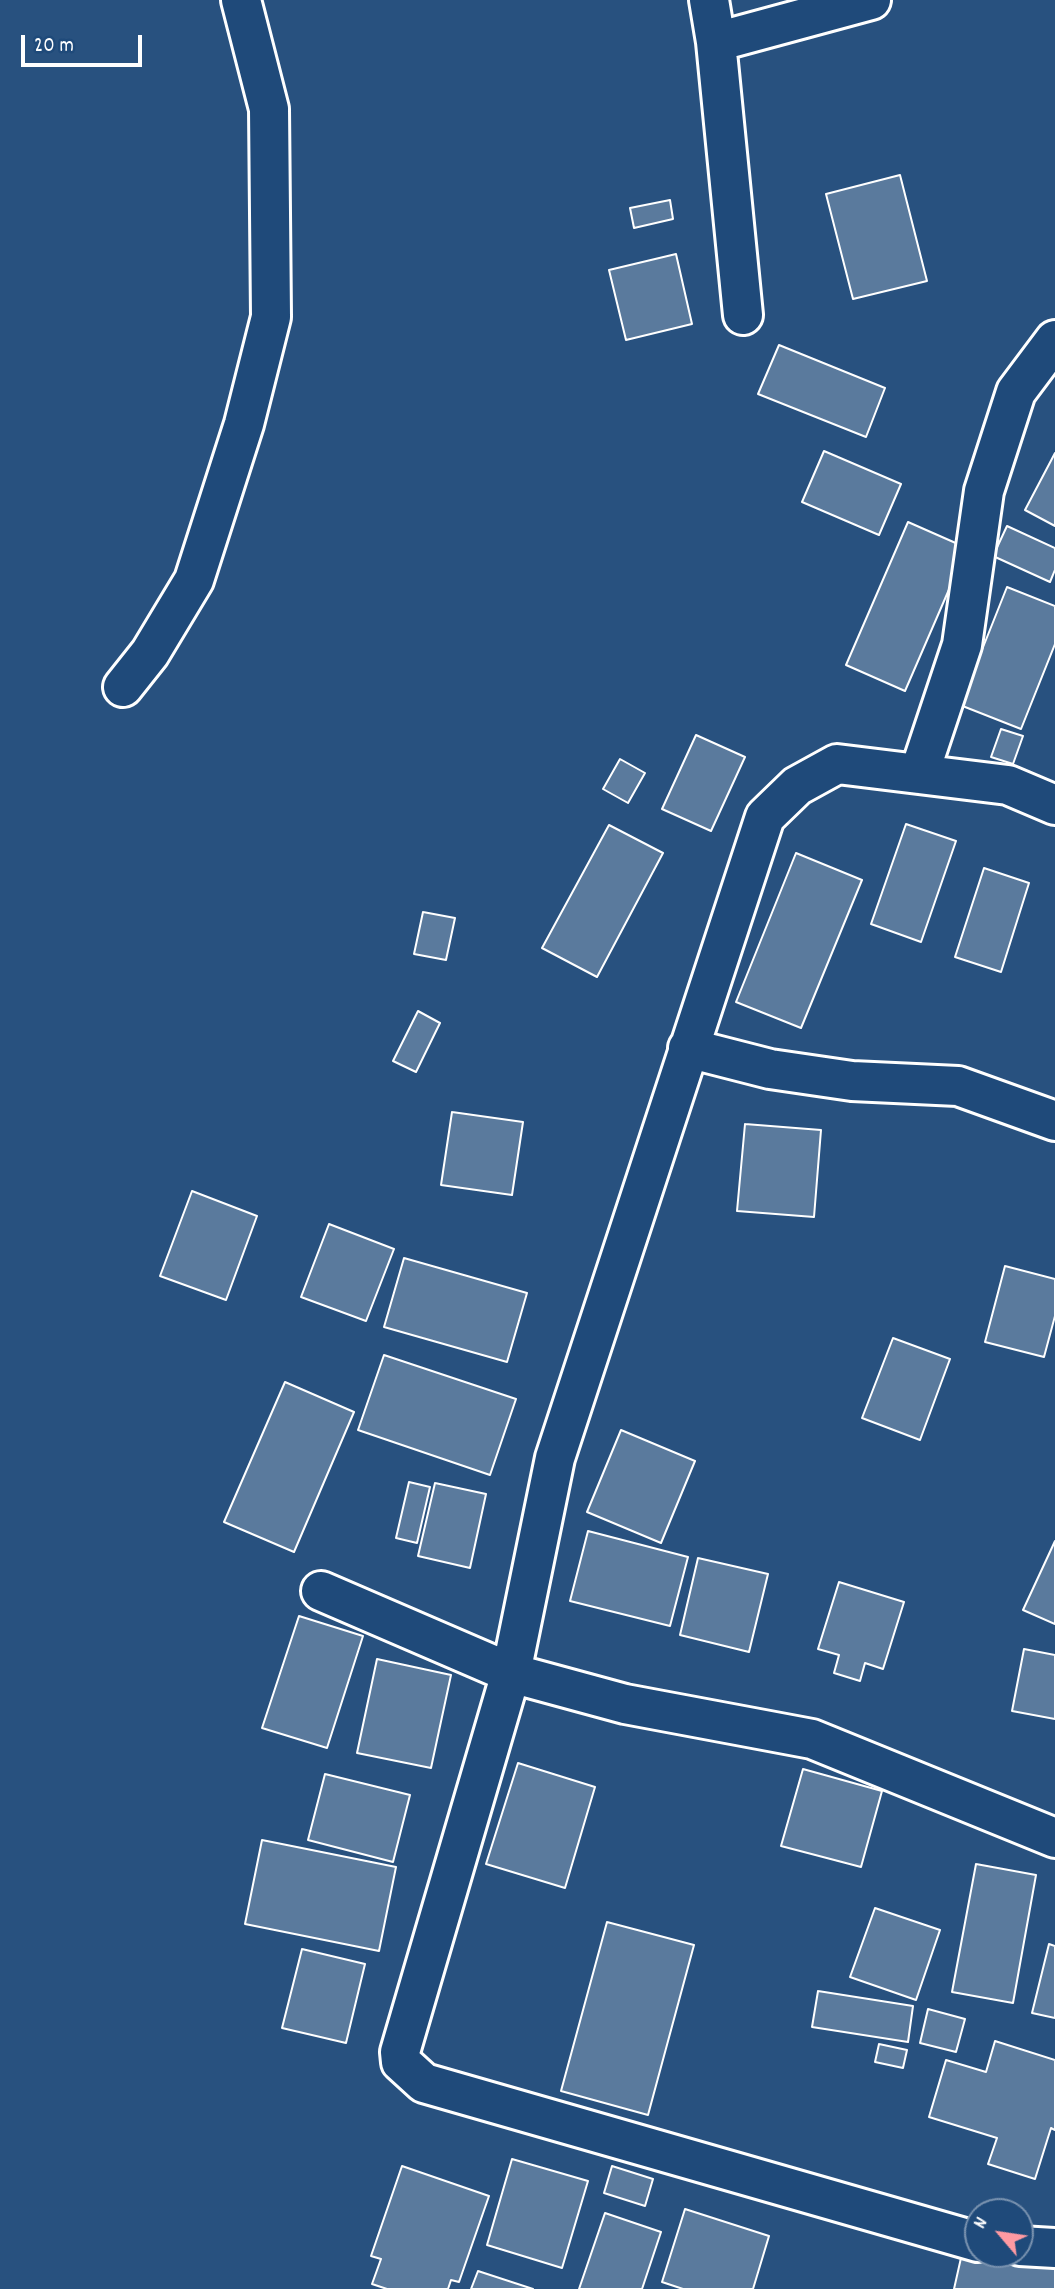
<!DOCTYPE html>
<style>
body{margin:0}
#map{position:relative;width:1055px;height:2289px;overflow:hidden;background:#28517f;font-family:Dekko,sans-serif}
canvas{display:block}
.north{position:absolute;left:964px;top:2198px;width:70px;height:70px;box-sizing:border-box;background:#1f4a7a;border:2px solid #7992af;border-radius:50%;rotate:299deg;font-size:19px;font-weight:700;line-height:28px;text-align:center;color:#fff}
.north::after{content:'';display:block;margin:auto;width:24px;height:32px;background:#ff9aa2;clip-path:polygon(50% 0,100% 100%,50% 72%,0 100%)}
.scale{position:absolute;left:21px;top:35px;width:121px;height:32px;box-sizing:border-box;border:4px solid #fff;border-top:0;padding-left:9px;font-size:21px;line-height:24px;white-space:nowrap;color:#fff;-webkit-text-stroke:5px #1f4a7a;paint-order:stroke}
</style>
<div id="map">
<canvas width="1055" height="2289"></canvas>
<div class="north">N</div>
<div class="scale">20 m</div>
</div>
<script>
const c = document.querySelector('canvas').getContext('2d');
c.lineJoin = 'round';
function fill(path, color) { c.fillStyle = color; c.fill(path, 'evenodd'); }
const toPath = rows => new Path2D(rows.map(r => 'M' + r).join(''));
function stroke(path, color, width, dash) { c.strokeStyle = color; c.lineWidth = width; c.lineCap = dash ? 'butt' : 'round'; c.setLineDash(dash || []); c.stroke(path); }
const building = toPath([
 [900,175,927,281,853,299,826,194,900,175],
 [670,200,673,219,634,228,630,208,670,200],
 [676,254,692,324,626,340,609,270,676,254],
 [779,345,885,388,866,437,758,394,779,345],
 [824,451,901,484,879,535,802,502,824,451],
 [1055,453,1055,526,1025,510,1055,453],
 [908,522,967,548,905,691,846,665,908,522],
 [1007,526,1055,548,1055,570,1050,582,993,556,1007,526],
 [1007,587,1055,606,1055,644,1021,729,960,705,1007,587],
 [1001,729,1023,736,1013,764,991,757,1001,729],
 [696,735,745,757,711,831,662,809,696,735],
 [620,759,645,773,628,803,603,789,620,759],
 [906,824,956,841,921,942,871,924,906,824],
 [609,825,663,853,597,977,542,948,609,825],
 [796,853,862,880,801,1028,736,1002,796,853],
 [984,868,1029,883,1001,972,955,957,984,868],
 [423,912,455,918,446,960,414,954,423,912],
 [418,1011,440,1023,416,1072,393,1061,418,1011],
 [452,1112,523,1122,512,1195,441,1185,452,1112],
 [745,1124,821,1130,814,1217,737,1211,745,1124],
 [192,1191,257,1216,226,1300,160,1276,192,1191],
 [329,1224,394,1249,366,1321,301,1297,329,1224],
 [404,1258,527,1293,507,1362,384,1327,404,1258],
 [1005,1266,1055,1279,1055,1316,1044,1357,985,1342,1005,1266],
 [893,1338,950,1359,920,1440,862,1418,893,1338],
 [384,1355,516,1399,490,1475,358,1430,384,1355],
 [285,1382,354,1412,294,1552,224,1522,285,1382],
 [621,1430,695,1461,661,1543,587,1512,621,1430],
 [409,1482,430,1487,417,1543,396,1538,409,1482],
 [435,1483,486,1494,470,1568,418,1556,435,1483],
 [588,1531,688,1557,670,1626,570,1601,588,1531],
 [1055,1541,1055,1624,1023,1610,1055,1541],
 [698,1558,768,1574,749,1652,680,1635,698,1558],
 [839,1582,904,1602,883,1669,865,1663,860,1681,834,1673,839,1655,818,1649,839,1582],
 [299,1616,363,1636,327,1748,262,1728,299,1616],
 [1024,1649,1055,1655,1055,1719,1012,1711,1024,1649],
 [377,1659,451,1675,431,1768,357,1753,377,1659],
 [518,1763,595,1787,565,1888,486,1864,518,1763],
 [803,1769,882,1791,861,1867,781,1846,803,1769],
 [325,1774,410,1795,393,1862,308,1840,325,1774],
 [262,1840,396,1867,379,1951,245,1924,262,1840],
 [976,1864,1036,1875,1013,2003,952,1992,976,1864],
 [875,1908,940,1930,916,2000,850,1977,875,1908],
 [607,1922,694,1945,648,2115,561,2091,607,1922],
 [1049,1944,1055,1946,1055,2018,1032,2013,1049,1944],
 [302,1949,365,1964,346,2043,282,2028,302,1949],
 [818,1991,913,2006,908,2042,812,2027,818,1991],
 [928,2009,965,2019,956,2052,920,2043,928,2009],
 [995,2041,1055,2060,1055,2130,1051,2128,1035,2179,988,2164,997,2138,929,2117,946,2060,986,2072,995,2041],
 [879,2044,907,2050,903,2068,875,2062,879,2044],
 [512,2159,588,2181,562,2268,487,2245,512,2159],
 [402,2166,489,2196,459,2282,451,2280,448,2289,387,2289,372,2284,381,2259,371,2256,402,2166],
 [612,2166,653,2179,645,2206,604,2193,612,2166],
 [685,2209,769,2236,753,2289,683,2289,662,2282,685,2209],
 [605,2213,661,2232,642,2289,579,2289,605,2213],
 [963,2249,1055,2269,1055,2289,954,2289,963,2249],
 [478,2271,533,2289,471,2289,478,2271]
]);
const street = toPath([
 [709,0,716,42,743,315],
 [716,42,871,0],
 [123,687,150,653,194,580,244,424,271,317,269,109,241,0],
 [919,774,962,645,984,491,1016,392,1055,340],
 [688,1048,770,1069,852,1081,958,1086,1055,1121],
 [321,1591,511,1673,625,1704,812,1739,1055,1838],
 [978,2242,424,2083,401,2062,400,2052,511,1673,555,1458,765,817,797,786,837,764,1008,785,1055,805],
 [1020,2246,1055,2248]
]);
fill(building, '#5a7a9d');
stroke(building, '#fff', 2);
stroke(street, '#fff', 44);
stroke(street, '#1f4a7a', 38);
</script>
